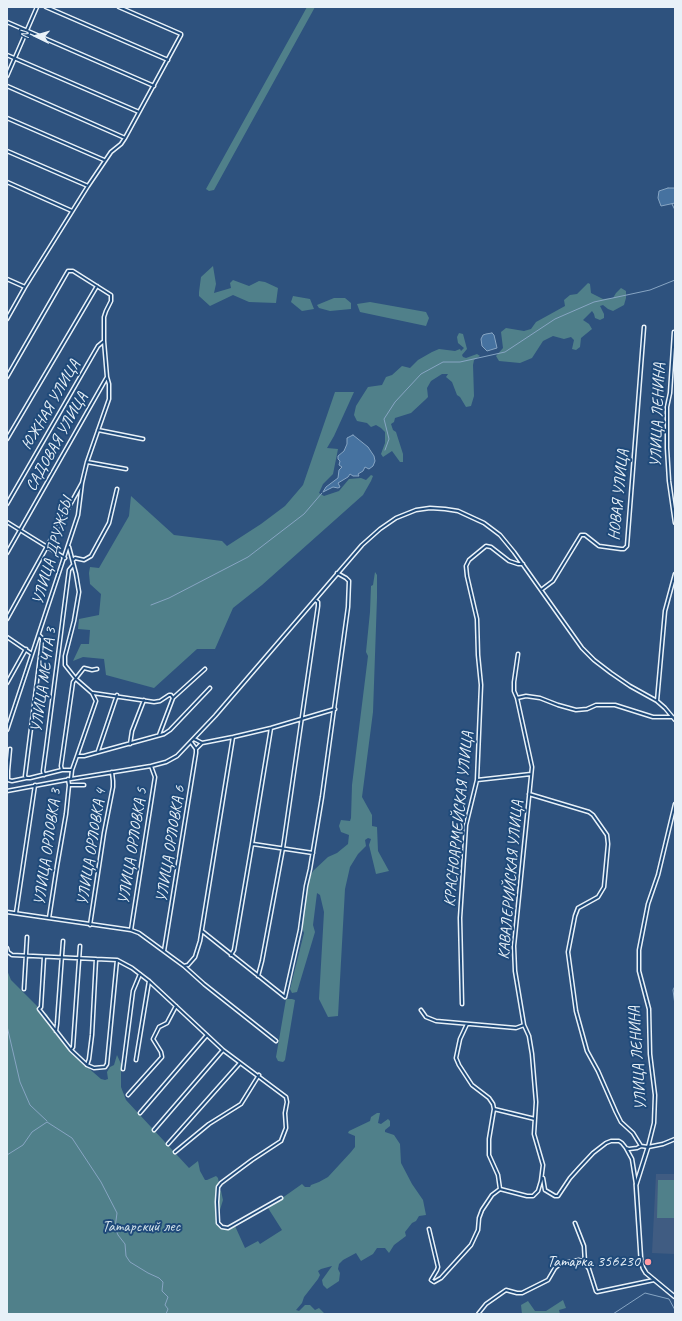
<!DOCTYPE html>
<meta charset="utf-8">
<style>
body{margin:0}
#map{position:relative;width:682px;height:1321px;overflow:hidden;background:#2e527e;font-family:Caveat,sans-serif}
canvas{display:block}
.frame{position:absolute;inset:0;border:8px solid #e8f1f8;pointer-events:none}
.north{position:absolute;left:16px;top:16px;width:40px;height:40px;-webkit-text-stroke:3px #1f4a7a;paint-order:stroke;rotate:275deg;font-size:11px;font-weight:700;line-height:16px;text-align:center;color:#e8f1f8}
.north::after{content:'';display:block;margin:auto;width:14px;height:18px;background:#e8f1f8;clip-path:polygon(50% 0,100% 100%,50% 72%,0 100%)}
</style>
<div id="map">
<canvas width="682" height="1321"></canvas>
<div class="frame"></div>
<div class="north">N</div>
</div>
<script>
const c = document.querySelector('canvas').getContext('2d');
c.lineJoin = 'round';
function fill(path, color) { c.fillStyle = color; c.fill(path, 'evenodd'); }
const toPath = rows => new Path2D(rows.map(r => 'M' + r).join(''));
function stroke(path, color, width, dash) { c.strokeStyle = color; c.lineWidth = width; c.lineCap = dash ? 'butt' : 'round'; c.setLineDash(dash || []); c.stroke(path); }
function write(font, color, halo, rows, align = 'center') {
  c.font = font + ' Caveat,sans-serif'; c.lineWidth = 4; c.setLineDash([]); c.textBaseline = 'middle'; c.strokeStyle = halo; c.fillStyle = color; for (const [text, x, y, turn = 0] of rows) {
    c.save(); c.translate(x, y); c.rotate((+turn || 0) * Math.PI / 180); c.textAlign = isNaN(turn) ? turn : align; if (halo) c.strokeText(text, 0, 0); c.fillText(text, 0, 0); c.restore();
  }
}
const built = toPath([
 [656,1174,675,1174,675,1254,652,1253]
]);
const green = toPath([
 [307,7,315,7,214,190,209,191,206,189],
 [213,266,216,284,214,293,231,288,230,283,233,280,249,286,259,281,265,282,278,288,276,303,249,302,233,295,210,306,199,296,199,292,201,277],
 [588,283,590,284,591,293,603,299,613,298,616,293,621,288,626,291,626,298,624,305,613,311,608,309,603,305,600,306,604,314,604,318,600,320,595,318,594,314,592,311,583,320,589,324,592,329,581,338,580,347,576,350,572,349,574,340,571,337,564,339,553,336,543,341,532,358,520,363,499,361,496,356,503,348,501,332,506,328,524,331,531,329,536,322,565,306,564,300,570,295,577,294],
 [293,296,310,299,314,309,302,311,291,302],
 [334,298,345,298,351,303,351,309,330,311,319,308,317,305],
 [370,302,426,312,429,318,426,326,360,312,357,304],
 [459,333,463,334,467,349,462,355,463,357,466,358,477,354,480,356,474,360,473,365,474,396,471,406,466,407,460,397,457,395,452,382,446,377,448,374,442,374,431,381,427,388,428,397,425,400,411,413,395,418,394,422,391,424,393,430,396,432,403,454,403,462,400,462,392,451,383,457,381,454,385,443,385,432,381,428,376,425,371,427,367,423,357,421,354,415,356,406,361,398,368,387,382,385,386,377,392,375,402,366,410,368,418,360,432,352,439,349,455,351,460,349,461,351,464,348,458,343,457,337],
 [335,392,354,392,334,436,327,448,338,449,333,474,323,484,319,493,324,496,339,491,349,479,361,478,366,480,371,475,373,476,371,481,363,495,262,585,233,608,215,649,197,649,154,688,106,675,104,659,83,657,73,661,81,644,89,644,90,630,78,629,79,619,99,615,101,594,90,584,89,573,90,567,99,568,129,516,131,496,174,535,222,541,227,546,261,524,285,506,303,485],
 [375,572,377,575,377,598,373,712,362,797,372,815,372,826,377,827,378,851,389,871,376,874,369,845,371,839,368,838,365,840,366,846,358,854,350,867,345,889,338,1016,328,1017,319,999,324,912,320,895,317,893,313,925,315,932,297,992,292,993,290,989,304,933,302,927,305,896,308,880,313,871,328,857,337,853,348,844,349,835,341,832,339,826,341,820,350,821,351,818,352,785,368,656,366,652,370,612,371,586,373,585],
 [7,970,11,980,37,1006,40,1012,47,1014,54,1030,71,1053,101,1079,105,1080,108,1079,107,1072,110,1067,114,1065,117,1055,121,1064,121,1087,126,1100,189,1168,198,1161,200,1171,205,1180,207,1180,216,1176,218,1178,219,1184,215,1187,221,1191,223,1200,219,1213,217,1224,219,1227,222,1228,226,1229,235,1226,245,1248,258,1241,260,1244,282,1230,268,1208,302,1184,305,1187,310,1187,311,1185,319,1182,328,1177,351,1152,355,1147,355,1136,348,1133,349,1131,370,1121,371,1117,377,1113,380,1113,378,1123,381,1124,388,1119,390,1121,390,1126,385,1130,385,1132,394,1135,400,1144,401,1163,412,1184,423,1200,426,1215,419,1216,416,1221,412,1223,405,1232,406,1236,394,1245,389,1253,385,1248,377,1248,373,1254,361,1261,356,1253,343,1260,339,1264,338,1269,340,1273,339,1281,327,1289,323,1285,322,1280,332,1266,321,1269,318,1271,320,1275,318,1279,304,1297,302,1303,296,1310,299,1311,305,1305,310,1305,315,1310,319,1308,325,1314,7,1314],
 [286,999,292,999,295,1000,285,1060,283,1062,278,1061,276,1057],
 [658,1180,675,1180,675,1218,657,1218],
 [563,1300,566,1308,559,1310,560,1314,522,1314,521,1305,528,1301,535,1311,546,1311]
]);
const water = toPath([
 [668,188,675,188,675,203,661,206,658,198,659,191,668,188],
 [492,333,494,335,497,348,487,351,482,346,481,339,483,335,486,334,492,333],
 [353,435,368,447,374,456,375,461,373,466,369,469,365,467,363,471,358,474,359,476,353,476,350,474,348,477,338,483,340,487,338,488,333,487,323,492,326,487,338,478,339,470,342,467,339,465,340,461,338,459,338,456,344,451,347,444,347,438,353,435]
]);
const stream = toPath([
 [672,204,675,210],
 [385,450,389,439,384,419,395,402,421,374,443,362,460,362,505,352,555,319,594,302,650,290,675,280],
 [151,605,169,598,248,557,304,514,322,493],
 [675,986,673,990,675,1005],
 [7,1026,20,1082,30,1105,47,1121],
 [7,1155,23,1145,32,1132,47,1122,72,1138,101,1182,117,1213,115,1228,118,1235,125,1244,126,1256,130,1262,148,1273,159,1278,163,1282,162,1291,168,1297,165,1305,168,1309,166,1314],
 [579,1314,592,1314],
 [613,1314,645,1293,669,1299,675,1310]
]);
const minor = toPath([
 [46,7,168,60],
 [7,22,154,86],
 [7,55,139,112],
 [7,76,37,7],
 [7,86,125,138],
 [7,118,104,160],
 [7,151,88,186],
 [7,182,72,211],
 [7,279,25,287],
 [7,319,25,287,88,186,111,152,121,144,125,138,181,35,181,34,119,7],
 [674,332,670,393,667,407,667,448,669,481,675,523],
 [7,377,68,271,73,271,111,295,111,301,106,311,104,317,104,341,107,377,7,553],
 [98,430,143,439],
 [7,439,97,286],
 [87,462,126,469],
 [7,504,98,346,104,341],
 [7,522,65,558],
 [69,547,76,574,79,592,74,621,65,656,65,665,76,679,92,693,96,701,77,756,72,770,71,779],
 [73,560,75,558,84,560,91,556,109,523,117,489],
 [541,590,553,581,581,535,585,535,599,546,621,549,624,549,627,546,644,327],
 [7,619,82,483],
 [39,635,42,638,42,641,25,776,26,778,30,778,62,770,72,770],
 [7,637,32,654],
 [7,683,26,649],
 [93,693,154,702,160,701,169,695,171,695,173,698],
 [173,698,205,669],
 [517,698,514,691,514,682,518,654],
 [657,701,665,611,675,574],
 [7,730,78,515,82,483,87,462,109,399,109,384,107,377],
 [159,735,173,698],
 [194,739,202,743,233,737,271,728,335,709],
 [130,744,132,731,144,700],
 [10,749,8,771,8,780,12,781,26,778],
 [196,749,202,743],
 [98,751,117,695],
 [77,756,84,756,164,734,170,730,210,688],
 [62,770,61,766,73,682,84,668,92,670,97,669],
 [44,775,43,771,46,749,69,570,73,565],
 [477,780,531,774],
 [69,785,84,785],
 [7,791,71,779,151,766,166,762,177,756,215,716,362,545,380,529,396,518,416,510,430,508,445,509,458,511,484,523,500,535,514,552,582,648,594,660,611,673,630,686,657,701,665,708,675,720],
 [529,794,589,812,593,815,607,835,608,844,604,887,598,897,578,908,575,916,568,952,576,1011,587,1051,598,1071,616,1112,621,1122,633,1133,641,1146,648,1147,663,1144,675,1139],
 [253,844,313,853],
 [7,912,131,930,139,933,184,966,204,984,276,1041],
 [16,913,35,785],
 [49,918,57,866,66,814,69,785,68,779],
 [90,925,104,833,113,787,113,781,112,772],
 [131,930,155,777,151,766],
 [202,931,285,997,300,930,306,886,310,869,322,797,348,607,349,581,346,578,337,573],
 [7,948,8,952,12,955,117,960,132,968,149,981,223,1050,286,1097,287,1102,285,1113,286,1128,281,1141,252,1160,221,1183,218,1187,217,1202,218,1223,222,1227,228,1228,281,1198],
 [164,951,196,753,196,749,191,742],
 [231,955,234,950,252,844,271,728],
 [44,957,41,1007,39,1009,71,1050,87,1065,94,1068,105,1067,107,1064,117,960],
 [184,966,188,965,195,957,200,941,233,737],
 [258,976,262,961,283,848,318,606,318,602,315,600],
 [24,989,27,937],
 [462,1004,460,918,466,825,477,780,481,685,478,655,477,619,467,576,466,566,469,560,486,546,491,547,509,561,518,564,523,564],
 [421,1010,426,1017,436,1021,516,1028,524,1025],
 [467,1024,460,1039,456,1058,459,1065,472,1085,489,1098,493,1104,494,1109,489,1139,489,1155,498,1175,500,1189],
 [56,1031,57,1024,63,941],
 [71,1050,73,1047,80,946],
 [136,1060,149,981],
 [87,1065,89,1059,92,1035,96,959],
 [123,1069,133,991,140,974],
 [128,1095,162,1057,161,1052,153,1039,159,1027,167,1023,176,1006],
 [494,1109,535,1119],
 [140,1113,207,1035],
 [154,1130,223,1050],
 [168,1144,240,1063],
 [648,1147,654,1123,655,1095,650,1054,649,1009,639,971,639,950,648,904,658,875,675,804],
 [626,1148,632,1159,636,1184],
 [175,1152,209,1124,241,1104,259,1075],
 [543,1178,545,1190,555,1196,558,1196,570,1178,579,1168,593,1153,606,1143,611,1141,619,1141,622,1143,626,1148,629,1149,637,1148,641,1146],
 [575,1223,584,1246,585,1263,589,1269,596,1291,597,1292,654,1280],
 [429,1229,438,1267,437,1270,431,1280,434,1282,441,1278,471,1245,478,1230,479,1218,482,1210,492,1195,500,1189,527,1196,533,1196,538,1191,541,1181,543,1165,534,1134,536,1102,532,1054,529,1036,524,1025,515,971,514,946,532,767,517,698,526,696,540,698,558,705,576,710,587,709,596,705,615,705,653,717,673,717],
 [478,1314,486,1304,506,1290,517,1293,522,1293,548,1280,555,1268,560,1264,579,1260,582,1261,585,1263]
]);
const tertiary = toPath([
 [648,1147,636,1185,641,1261,643,1268,646,1273,675,1297]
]);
const markers = [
 [648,1262,4,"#ff9aa2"]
];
const streetNames = [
 ["ЮЖНАЯ УЛИЦА",51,405,-60],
 ["УЛИЦА ЛЕНИНА",658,415,-88],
 ["САДОВАЯ УЛИЦА",57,442,-61],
 ["НОВАЯ УЛИЦА",619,495,-84],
 ["УЛИЦА ДРУЖБЫ",53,551,-74],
 ["УЛИЦА МЕЧТА 3",44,680,-82],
 ["КРАСНОАРМЕЙСКАЯ УЛИЦА",459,819,-84],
 ["УЛИЦА ОРЛОВКА 6",171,844,-81],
 ["УЛИЦА ОРЛОВКА 5",133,846,-81],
 ["УЛИЦА ОРЛОВКА 3",48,847,-82],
 ["УЛИЦА ОРЛОВКА 4",92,847,-81],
 ["КАВАЛЕРИЙСКАЯ УЛИЦА",511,880,-85],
 ["УЛИЦА ЛЕНИНА",638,1058,-94]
];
const parkNames = [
 ["Татарский лес",141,1227]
];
const poiNames = [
 ["Татарка 356230",640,1262]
];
fill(built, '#405c82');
fill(green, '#50808a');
fill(water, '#4672a0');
stroke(water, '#87a5c3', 1);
stroke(stream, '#87a5c3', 1);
stroke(minor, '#e8f1f8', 5);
stroke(tertiary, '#e8f1f8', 5.5);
stroke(minor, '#1f4a7a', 2);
stroke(tertiary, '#1f4a7a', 2.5);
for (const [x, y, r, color] of markers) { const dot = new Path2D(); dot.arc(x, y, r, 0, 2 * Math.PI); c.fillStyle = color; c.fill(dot); stroke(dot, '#1f4a7a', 1.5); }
write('16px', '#e8f1f8', '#1f4a7a', streetNames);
write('16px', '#d1e0e8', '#1f4a7a', parkNames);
write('16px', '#e8f1f8', '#1f4a7a', poiNames, 'right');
</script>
